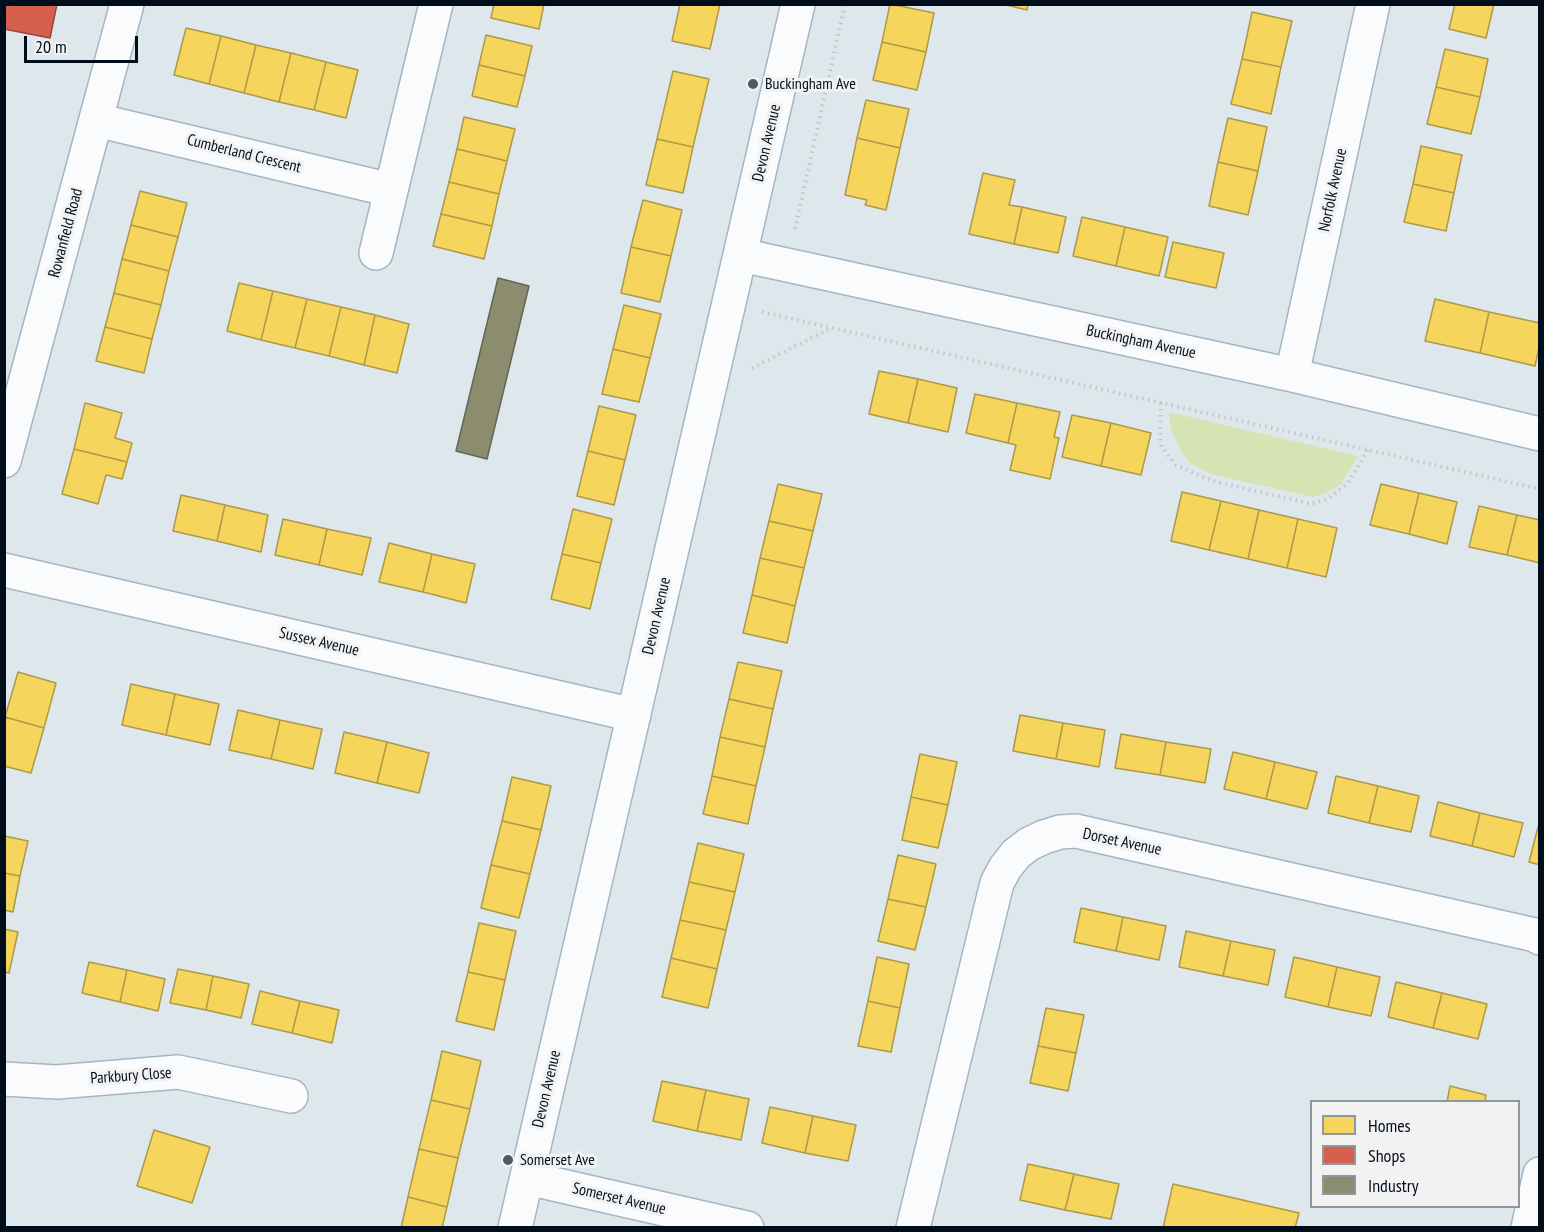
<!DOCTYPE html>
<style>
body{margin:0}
#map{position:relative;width:1544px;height:1232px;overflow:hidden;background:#dee7ec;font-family:"PT Sans Narrow",sans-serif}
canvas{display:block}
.frame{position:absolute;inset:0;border:6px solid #000e1c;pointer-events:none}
.legend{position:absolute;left:1310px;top:1100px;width:210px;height:108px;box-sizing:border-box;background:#f2f2f2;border:2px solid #91979c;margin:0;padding:8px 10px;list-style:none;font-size:18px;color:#000e1c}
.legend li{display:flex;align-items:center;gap:12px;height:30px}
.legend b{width:30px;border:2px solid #91979c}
.scale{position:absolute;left:24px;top:36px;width:114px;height:27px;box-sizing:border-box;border:3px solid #000e1c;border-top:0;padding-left:8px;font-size:18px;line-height:21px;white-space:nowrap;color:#000e1c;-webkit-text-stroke:4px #f2f2f2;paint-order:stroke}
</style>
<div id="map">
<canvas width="1544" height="1232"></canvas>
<div class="frame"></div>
<ul class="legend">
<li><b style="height:16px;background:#f6d55c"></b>Homes</li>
<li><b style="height:16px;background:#d6604d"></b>Shops</li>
<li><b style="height:16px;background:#8c8c6e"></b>Industry</li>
</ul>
<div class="scale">20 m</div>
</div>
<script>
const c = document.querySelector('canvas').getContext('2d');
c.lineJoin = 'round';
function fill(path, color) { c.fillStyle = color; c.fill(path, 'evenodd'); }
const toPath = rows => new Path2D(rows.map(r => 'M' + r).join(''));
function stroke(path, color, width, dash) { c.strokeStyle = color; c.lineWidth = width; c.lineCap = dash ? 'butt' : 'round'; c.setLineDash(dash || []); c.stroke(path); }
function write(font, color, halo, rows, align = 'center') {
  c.font = font + ' "PT Sans Narrow",sans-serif'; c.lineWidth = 6; c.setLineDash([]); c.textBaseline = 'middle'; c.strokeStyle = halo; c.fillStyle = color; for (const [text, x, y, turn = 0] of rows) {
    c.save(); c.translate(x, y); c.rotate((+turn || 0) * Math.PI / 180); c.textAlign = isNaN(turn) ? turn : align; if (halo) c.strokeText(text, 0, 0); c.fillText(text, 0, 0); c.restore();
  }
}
const green = toPath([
 [1169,412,1358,456,1341,484,1326,493,1313,497,1210,474,1190,463,1181,451,1171,430]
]);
const homes = toPath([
 [494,4,544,4,539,29,491,18,494,4],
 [680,4,720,4,710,49,672,41,680,4],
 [890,4,934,13,926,52,882,42,890,4],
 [1002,4,1028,4,1027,10,1002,4],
 [1455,4,1494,4,1486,38,1449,29,1455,4],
 [1252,12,1292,21,1281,67,1242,59,1252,12],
 [186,28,221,36,209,84,174,75,186,28],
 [486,35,532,46,525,76,479,65,486,35],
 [221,36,256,45,244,93,209,84,221,36],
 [882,42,926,52,917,90,873,80,882,42],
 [256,45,291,53,279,102,244,93,256,45],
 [1445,49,1488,59,1480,97,1436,87,1445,49],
 [291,53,326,62,314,110,279,102,291,53],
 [1242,59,1281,67,1271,114,1231,104,1242,59],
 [326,62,358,70,346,118,314,110,326,62],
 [479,65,525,76,517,107,472,96,479,65],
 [673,71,709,79,693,147,657,139,673,71],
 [1436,87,1480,97,1471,134,1427,124,1436,87],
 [866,100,909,109,900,148,857,138,866,100],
 [464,117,515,129,507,161,457,149,464,117],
 [1228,118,1267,127,1258,171,1218,162,1228,118],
 [857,138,900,148,886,210,865,205,867,200,845,195,857,138],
 [657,139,693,147,683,193,646,185,657,139],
 [1421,146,1462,155,1454,193,1413,184,1421,146],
 [457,149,507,161,499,194,449,182,457,149],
 [1218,162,1258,171,1248,215,1209,206,1218,162],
 [983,173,1015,180,1009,205,1022,207,1014,244,969,234,983,173],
 [449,182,499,194,492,226,441,214,449,182],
 [1413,184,1454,193,1446,231,1404,222,1413,184],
 [140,191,187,203,178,237,131,225,140,191],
 [643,200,682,210,671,256,631,247,643,200],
 [1022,207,1066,217,1058,253,1014,244,1022,207],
 [441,214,492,226,484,259,433,246,441,214],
 [1082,217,1125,227,1116,266,1073,256,1082,217],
 [131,225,178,237,169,271,122,259,131,225],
 [1125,227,1168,237,1159,276,1116,266,1125,227],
 [1173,242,1224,253,1216,288,1165,277,1173,242],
 [631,247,671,256,660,302,621,293,631,247],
 [122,259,169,271,161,305,114,293,122,259],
 [239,283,273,291,261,340,227,331,239,283],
 [273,291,307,299,295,348,261,340,273,291],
 [114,293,161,305,152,339,105,327,114,293],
 [307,299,341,307,329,356,295,348,307,299],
 [1435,299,1489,312,1480,353,1425,341,1435,299],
 [624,305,661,314,650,358,613,349,624,305],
 [341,307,375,315,364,365,329,356,341,307],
 [1489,312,1540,323,1540,343,1535,366,1480,353,1489,312],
 [375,315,409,324,397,373,364,365,375,315],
 [105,327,152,339,144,373,96,361,105,327],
 [613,349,650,358,639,402,602,394,613,349],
 [879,371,918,379,908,423,869,414,879,371],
 [918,379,957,388,948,432,908,423,918,379],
 [975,394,1017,403,1008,443,966,433,975,394],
 [85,403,122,413,115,438,132,443,127,462,74,449,85,403],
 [1017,403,1060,412,1054,437,1059,438,1050,479,1010,470,1016,445,1008,443,1017,403],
 [599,406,636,415,625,460,588,451,599,406],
 [1072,415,1111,423,1101,466,1062,457,1072,415],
 [1111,423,1151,433,1141,475,1101,466,1111,423],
 [74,449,127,462,122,479,106,475,98,504,62,494,74,449],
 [588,451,625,460,614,505,577,496,588,451],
 [778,484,822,494,813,531,769,521,778,484],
 [1381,484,1419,493,1409,534,1370,525,1381,484],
 [1182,492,1221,501,1209,550,1171,541,1182,492],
 [1419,493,1457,502,1447,544,1409,534,1419,493],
 [181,495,225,505,217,541,173,531,181,495],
 [1221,501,1259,510,1248,559,1209,550,1221,501],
 [225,505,268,515,261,552,217,541,225,505],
 [1479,506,1517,515,1507,555,1469,547,1479,506],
 [573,509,612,519,601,563,562,554,573,509],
 [1259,510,1298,519,1287,568,1248,559,1259,510],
 [1517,515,1540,520,1540,563,1507,555,1517,515],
 [283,519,327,529,319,565,275,555,283,519],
 [1298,519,1337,528,1326,577,1287,568,1298,519],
 [769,521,813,531,804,568,760,558,769,521],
 [327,529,371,538,362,575,319,565,327,529],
 [389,543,432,554,423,592,379,582,389,543],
 [432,554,475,564,466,603,423,592,432,554],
 [562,554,601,563,590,609,551,599,562,554],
 [760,558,804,568,795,606,752,595,760,558],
 [752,595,795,606,787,643,743,633,752,595],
 [738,662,782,671,773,709,729,699,738,662],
 [18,672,56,683,44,728,5,717,18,672],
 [131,684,175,694,166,735,122,725,131,684],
 [175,694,219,704,210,745,166,735,175,694],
 [729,699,773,709,765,747,720,737,729,699],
 [238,710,280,720,271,759,229,750,238,710],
 [1020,715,1063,723,1056,759,1013,751,1020,715],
 [5,717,44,728,31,773,4,766,5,717],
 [280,720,322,729,313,769,271,759,280,720],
 [1063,723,1105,730,1099,767,1056,759,1063,723],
 [344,732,387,742,377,783,335,773,344,732],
 [1121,734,1166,742,1160,775,1115,768,1121,734],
 [720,737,765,747,756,786,712,776,720,737],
 [387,742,429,753,419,793,377,783,387,742],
 [1166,742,1211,749,1205,783,1160,775,1166,742],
 [1233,752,1275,762,1266,799,1224,789,1233,752],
 [920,754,957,762,948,805,911,797,920,754],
 [1275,762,1317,772,1307,809,1266,799,1275,762],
 [712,776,756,786,748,824,703,814,712,776],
 [1336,776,1378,786,1369,823,1328,813,1336,776],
 [512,777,551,786,541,830,502,821,512,777],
 [1378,786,1419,796,1411,832,1369,823,1378,786],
 [911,797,948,805,938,848,902,840,911,797],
 [1438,802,1480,813,1472,846,1430,836,1438,802],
 [1480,813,1523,823,1514,857,1472,846,1480,813],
 [502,821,541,830,530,874,491,865,502,821],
 [1538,827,1540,827,1540,865,1529,862,1538,827],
 [4,836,28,841,20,876,4,873,4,836],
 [698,843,744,854,735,892,689,882,698,843],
 [898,855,936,864,926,907,888,899,898,855],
 [491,865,530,874,519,918,481,908,491,865],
 [4,873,20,876,13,912,4,910,4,873],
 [689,882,735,892,726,930,680,920,689,882],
 [888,899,926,907,915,950,878,941,888,899],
 [1081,908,1123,917,1116,951,1074,942,1081,908],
 [1123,917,1166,926,1159,960,1116,951,1123,917],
 [680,920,726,930,717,969,671,958,680,920],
 [479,923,516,931,505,980,468,972,479,923],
 [4,929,18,932,9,973,4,972,4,929],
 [1186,931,1231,941,1223,976,1179,967,1186,931],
 [1231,941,1275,950,1268,985,1223,976,1231,941],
 [877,957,909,964,900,1008,868,1001,877,957],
 [1294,957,1337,967,1328,1007,1285,997,1294,957],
 [671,958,717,969,708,1008,662,997,671,958],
 [89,962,127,970,120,1002,82,993,89,962],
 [1337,967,1380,977,1371,1016,1328,1007,1337,967],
 [178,969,213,976,206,1010,170,1003,178,969],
 [127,970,165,979,158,1011,120,1002,127,970],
 [468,972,505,980,494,1030,456,1021,468,972],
 [213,976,249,984,241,1018,206,1010,213,976],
 [1396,982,1442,993,1433,1028,1388,1017,1396,982],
 [260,991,300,1001,292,1033,252,1024,260,991],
 [1442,993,1487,1004,1478,1039,1433,1028,1442,993],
 [300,1001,339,1010,332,1043,292,1033,300,1001],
 [868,1001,900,1008,891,1052,858,1046,868,1001],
 [1046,1008,1084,1015,1076,1053,1038,1046,1046,1008],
 [1038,1046,1076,1053,1068,1091,1030,1083,1038,1046],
 [442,1051,481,1061,470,1109,431,1100,442,1051],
 [662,1081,706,1090,697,1131,653,1121,662,1081],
 [1450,1086,1486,1095,1485,1102,1447,1102,1450,1086],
 [706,1090,749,1099,741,1140,697,1131,706,1090],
 [431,1100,470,1109,458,1158,419,1149,431,1100],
 [770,1107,813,1116,805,1153,762,1143,770,1107],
 [813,1116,856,1125,848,1161,805,1153,813,1116],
 [154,1130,210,1147,192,1203,137,1186,154,1130],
 [419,1149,458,1158,447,1207,408,1197,419,1149],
 [1028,1164,1074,1174,1065,1210,1020,1200,1028,1164],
 [1074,1174,1119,1184,1111,1219,1065,1210,1074,1174],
 [1173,1184,1299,1213,1295,1228,1163,1228,1173,1184],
 [408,1197,447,1207,442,1228,401,1228,408,1197]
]);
const shops = toPath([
 [4,4,57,4,50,38,4,29,4,4]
]);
const industry = toPath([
 [498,278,529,286,487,459,456,451,498,278]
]);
const path = toPath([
 [795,229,845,4],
 [762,312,1540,489],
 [752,368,831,328],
 [1161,403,1160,438,1162,447,1176,465,1213,481,1312,504,1329,498,1347,484,1368,450]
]);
const minor = toPath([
 [96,120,391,190],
 [376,253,436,4],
 [741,255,1292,375,1540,434],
 [1292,375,1373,4],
 [4,461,127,4],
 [4,570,634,715],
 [4,1079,57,1082,178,1072,291,1096],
 [527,1178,747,1228],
 [515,1228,798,4],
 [913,1228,997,883,1005,868,1016,854,1029,844,1044,837,1060,832,1076,831,1535,935,1540,938],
 [1528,1228,1540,1174]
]);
const markers = [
 [753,84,6,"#4e5a65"],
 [508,1160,6,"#4e5a65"]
];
const poiNames = [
 ["Buckingham Ave",765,84],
 ["Somerset Ave",520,1160]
];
const streetNames = [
 ["Devon Avenue",767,143,-77],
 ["Cumberland Crescent",244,154,14],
 ["Norfolk Avenue",1333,190,-78],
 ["Rowanfield Road",66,233,-75],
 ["Buckingham Avenue",1141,342,12],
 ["Devon Avenue",657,616,-77],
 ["Sussex Avenue",319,642,13],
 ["Dorset Avenue",1122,842,12],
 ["Parkbury Close",131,1076,-4],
 ["Devon Avenue",547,1089,-77],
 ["Somerset Avenue",619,1199,13]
];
fill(green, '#d6e4b4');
fill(homes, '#f6d55c');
stroke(homes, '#ac9949', 1.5);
fill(shops, '#d6604d');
stroke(shops, '#96473e', 1.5);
fill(industry, '#8c8c6e');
stroke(industry, '#626655', 1.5);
stroke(minor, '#a3b7c3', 36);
stroke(path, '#c2c5c9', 4, [1.5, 4.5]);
stroke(minor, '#fafbfc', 33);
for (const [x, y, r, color] of markers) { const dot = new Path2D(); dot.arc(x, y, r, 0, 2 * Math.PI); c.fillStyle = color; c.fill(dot); stroke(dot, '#f2f2f2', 2); }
write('16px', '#000e1c', '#f2f2f2', poiNames, 'left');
write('16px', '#000e1c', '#f2f2f2', streetNames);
</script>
